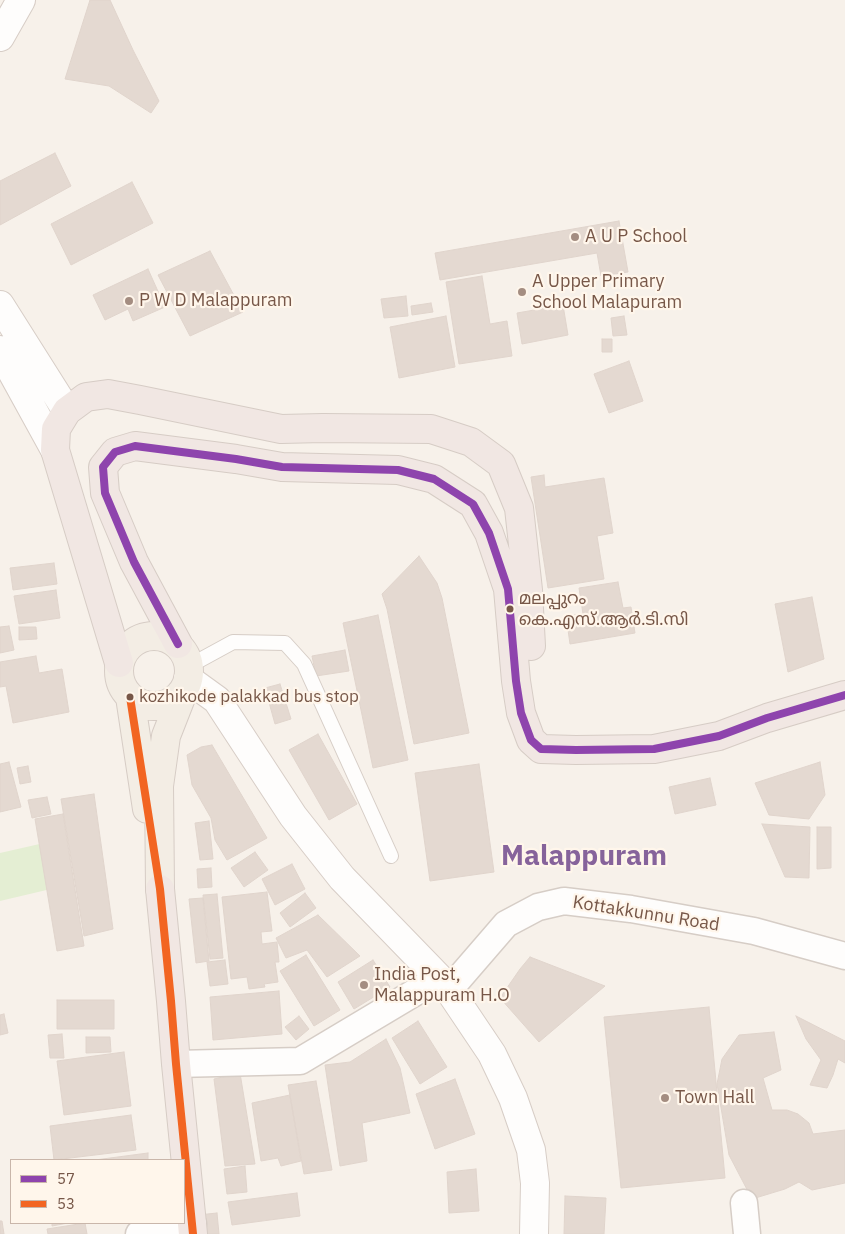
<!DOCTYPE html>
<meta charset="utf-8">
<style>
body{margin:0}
#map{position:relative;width:845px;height:1234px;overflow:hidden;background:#f7f1ea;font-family:"IBM Plex Sans",sans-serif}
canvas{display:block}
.legend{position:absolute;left:10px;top:1159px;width:175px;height:65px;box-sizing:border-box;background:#fff6eb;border:1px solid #c9b6aa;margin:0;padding:6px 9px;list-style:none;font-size:15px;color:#775748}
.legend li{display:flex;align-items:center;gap:10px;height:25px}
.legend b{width:25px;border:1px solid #c9b6aa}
</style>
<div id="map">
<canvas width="845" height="1234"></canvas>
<ul class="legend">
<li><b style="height:6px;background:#8e44ad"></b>57</li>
<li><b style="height:6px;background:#f26522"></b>53</li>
</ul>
</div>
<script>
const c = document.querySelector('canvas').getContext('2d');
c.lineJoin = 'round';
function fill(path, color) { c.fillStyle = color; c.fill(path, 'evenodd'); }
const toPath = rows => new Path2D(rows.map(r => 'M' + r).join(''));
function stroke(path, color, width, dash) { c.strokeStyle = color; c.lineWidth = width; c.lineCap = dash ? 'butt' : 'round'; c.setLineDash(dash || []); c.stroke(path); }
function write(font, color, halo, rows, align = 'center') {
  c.font = font + ' "IBM Plex Sans","Noto Sans Malayalam",sans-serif'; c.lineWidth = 4.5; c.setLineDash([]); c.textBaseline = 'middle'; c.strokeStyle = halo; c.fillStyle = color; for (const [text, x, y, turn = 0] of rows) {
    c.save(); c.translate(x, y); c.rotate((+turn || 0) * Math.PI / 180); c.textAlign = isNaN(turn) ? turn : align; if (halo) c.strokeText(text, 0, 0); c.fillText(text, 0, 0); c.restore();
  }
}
const green = toPath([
 [44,843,55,888,0,901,0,853]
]);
const building = toPath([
 [90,0,110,0,133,50,159,101,151,113,109,86,65,79,90,0],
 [55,153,71,186,0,225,0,181,55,153],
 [132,182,153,223,71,265,51,224,132,182],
 [619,221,628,272,601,276,597,253,440,280,435,253,619,221],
 [210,251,243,312,190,336,158,275,210,251],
 [148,269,165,307,133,321,128,309,105,320,93,295,148,269],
 [482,276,490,324,507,321,512,356,459,364,446,282,482,276],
 [406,296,408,316,384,318,381,299,406,296],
 [431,303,433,312,412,315,411,306,431,303],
 [563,305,568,335,522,344,517,313,563,305],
 [446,316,455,367,399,378,390,327,446,316],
 [624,316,627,335,613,336,611,318,624,316],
 [602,339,612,339,612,352,602,352,602,339],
 [629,361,643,401,609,413,594,374,629,361],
 [544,475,545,487,604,478,613,533,597,536,604,579,548,588,531,477,544,475],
 [419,556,437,583,442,598,469,733,414,744,387,609,382,594,419,556],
 [54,563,57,584,13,590,10,568,54,563],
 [618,582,623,608,631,607,635,633,570,644,566,616,583,614,579,588,618,582],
 [56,590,60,618,19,624,14,596,56,590],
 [812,597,824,659,788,672,775,604,812,597],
 [378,615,408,760,373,768,343,623,378,615],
 [9,626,14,650,0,653,0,627,9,626],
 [19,627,36,627,37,639,19,640,19,627],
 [345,650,349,671,316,676,312,656,345,650],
 [36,656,39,673,62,669,69,712,13,723,6,686,0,687,0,662,36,656],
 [280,684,291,719,275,724,265,688,280,684],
 [318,734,357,804,329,820,289,750,318,734],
 [212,745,267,838,227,860,215,840,211,818,192,785,187,755,201,747,212,745],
 [9,762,21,807,0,812,0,764,9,762],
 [820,762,825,795,809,819,769,815,755,783,820,762],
 [479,764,494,872,430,881,415,773,479,764],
 [28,766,31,782,20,784,17,768,28,766],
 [710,778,716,805,675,814,669,787,710,778],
 [94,794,113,929,84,936,61,799,94,794],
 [47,797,51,814,32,818,28,800,47,797],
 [63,814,84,946,57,951,35,819,63,814],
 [209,821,213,859,200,860,195,823,209,821],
 [762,824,810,827,809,878,785,877,762,824],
 [817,827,831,827,831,868,817,869,817,827],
 [255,852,268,870,244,887,231,868,255,852],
 [292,864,305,889,275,905,262,879,292,864],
 [211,868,212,887,198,888,197,869,211,868],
 [267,892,272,931,261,932,262,944,277,942,279,962,275,962,278,982,264,984,265,987,249,989,247,977,231,979,222,897,267,892],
 [305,893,316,908,290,927,280,913,305,893],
 [217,894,223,958,210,959,203,895,217,894],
 [203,898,209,961,196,963,189,899,203,898],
 [318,915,360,956,327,977,307,950,286,958,276,938,318,915],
 [306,955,340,1010,314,1026,280,971,306,955],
 [530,957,605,986,539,1042,500,998,520,969,530,957],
 [225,960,228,984,210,986,207,962,225,960],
 [373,960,390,987,354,1009,338,982,373,960],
 [279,991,282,1034,213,1040,210,997,279,991],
 [57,1000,114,1000,114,1029,57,1029,57,1000],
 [709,1007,725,1178,621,1188,604,1017,709,1007],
 [4,1014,8,1033,0,1035,0,1015,4,1014],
 [299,1016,309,1029,296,1040,285,1027,299,1016],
 [796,1016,845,1041,845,1063,838,1059,833,1075,827,1088,810,1085,821,1060,806,1039,796,1016],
 [418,1021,447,1067,420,1084,392,1038,418,1021],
 [774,1032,781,1070,763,1078,772,1110,787,1110,798,1114,809,1123,813,1134,845,1130,845,1183,812,1190,799,1182,785,1189,752,1199,729,1155,717,1084,722,1059,739,1035,774,1032],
 [62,1034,64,1058,50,1058,48,1035,62,1034],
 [86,1037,110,1037,111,1052,86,1053,86,1037],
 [386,1039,400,1068,410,1113,362,1123,367,1161,340,1166,325,1065,350,1062,386,1039],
 [124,1052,131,1106,64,1115,57,1061,124,1052],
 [240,1073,255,1164,225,1166,214,1079,240,1073],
 [455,1079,475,1134,435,1149,416,1094,455,1079],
 [316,1081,332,1170,304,1174,288,1085,316,1081],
 [290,1095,301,1161,281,1166,278,1158,261,1161,252,1103,290,1095],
 [131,1115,136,1150,54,1160,50,1126,131,1115],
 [148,1153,148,1160,95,1160,148,1153],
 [245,1166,247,1192,227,1194,224,1169,245,1166],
 [476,1169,479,1211,449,1213,447,1172,476,1169],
 [297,1193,300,1216,232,1225,228,1202,297,1193],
 [565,1196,606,1198,604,1234,564,1234,565,1196],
 [217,1213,219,1234,200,1234,198,1215,217,1213],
 [0,1221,2,1221,4,1234,0,1234,0,1221],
 [52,1223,68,1223,52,1226,52,1223],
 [85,1223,87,1234,48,1234,47,1229,85,1223]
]);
const lane = toPath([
 [189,666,233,642,285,643,304,664,391,856]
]);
const street = toPath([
 [449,990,506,924,538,907,564,901,631,909,754,931,845,956],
 [176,1064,300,1061,439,978],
 [744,1203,747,1234],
 [139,1234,193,1224]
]);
const secondary = toPath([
 [0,37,21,0],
 [0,305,67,411],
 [0,350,55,450],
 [188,679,217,700,293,816,342,878,439,978,449,990,492,1054,513,1098,531,1150,535,1183,534,1234]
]);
const primary = toPath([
 '119 671a35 35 0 1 1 70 0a35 35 0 1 1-70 0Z',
 [130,697,147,809],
 [160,889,159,786,166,736,184,690]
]);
const highway = toPath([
 [178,644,134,562,105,493,103,467,115,452,135,446,236,459,282,467,398,470,434,479,473,504,489,533,508,589,516,681,521,713,531,740,541,749,576,750,654,749,719,736,767,718,845,695],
 [119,663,55,450,56,429,67,411,86,397,108,394,140,400,281,429,323,428,431,429,471,442,501,464,519,508,528,590,531,646],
 [160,889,171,1001,176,1064,193,1234]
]);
const bus1 = toPath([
 [178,644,134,562,105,493,103,467,115,452,135,446,236,459,282,467,398,470,434,479,473,504,489,533,508,589,516,681,521,713,531,740,541,749,576,750,654,749,719,736,767,718,845,695]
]);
const bus2 = toPath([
 [130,697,160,889,171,1001,176,1064,193,1234]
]);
const markers = [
 [575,237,5,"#a48d81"],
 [522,292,5,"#a48d81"],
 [129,301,5,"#a48d81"],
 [510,609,4.5,"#775748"],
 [130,697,4.5,"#775748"],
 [364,985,5,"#a48d81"],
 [665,1098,5,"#a48d81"]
];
const busNames = [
 ["മലപ്പുറം",519,599],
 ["കെ.എസ്.ആർ.ടി.സി",519,620],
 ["kozhikode palakkad bus stop",139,697]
];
const poiNames = [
 ["A U P School",585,237],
 ["A Upper Primary",532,282],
 ["School Malapuram",532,303],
 ["P W D Malappuram",139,301],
 ["India Post,",374,975],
 ["Malappuram H.O",374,996],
 ["Town Hall",675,1098]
];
const streetNames = [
 ["Kottakkunnu Road",646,914,9]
];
const townNames = [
 ["Malappuram",584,857]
];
fill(green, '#e4eed3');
fill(building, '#e4d9d1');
stroke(building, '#e0d4cc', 1);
stroke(lane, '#d6cdc6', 16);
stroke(street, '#d6cdc6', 29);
stroke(secondary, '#d7cdc6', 30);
stroke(primary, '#d6ccc5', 30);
stroke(highway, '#d6ccc5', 30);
stroke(lane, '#fefdfc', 14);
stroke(street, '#fefdfc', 26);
stroke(secondary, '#fefdfc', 28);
stroke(primary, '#f3ede4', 28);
stroke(highway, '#f1e7e3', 28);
stroke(bus1, '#8e44ad', 8);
stroke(bus2, '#f26522', 8);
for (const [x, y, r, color] of markers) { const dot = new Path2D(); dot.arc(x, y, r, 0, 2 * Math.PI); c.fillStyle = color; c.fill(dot); stroke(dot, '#fff6eb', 2); }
write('17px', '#775748', '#fff6eb', busNames, 'left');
write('18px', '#775748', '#fff6eb', poiNames, 'left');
write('18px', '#775748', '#fff6eb', streetNames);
write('bold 28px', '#86639b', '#fff6eb', townNames);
</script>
